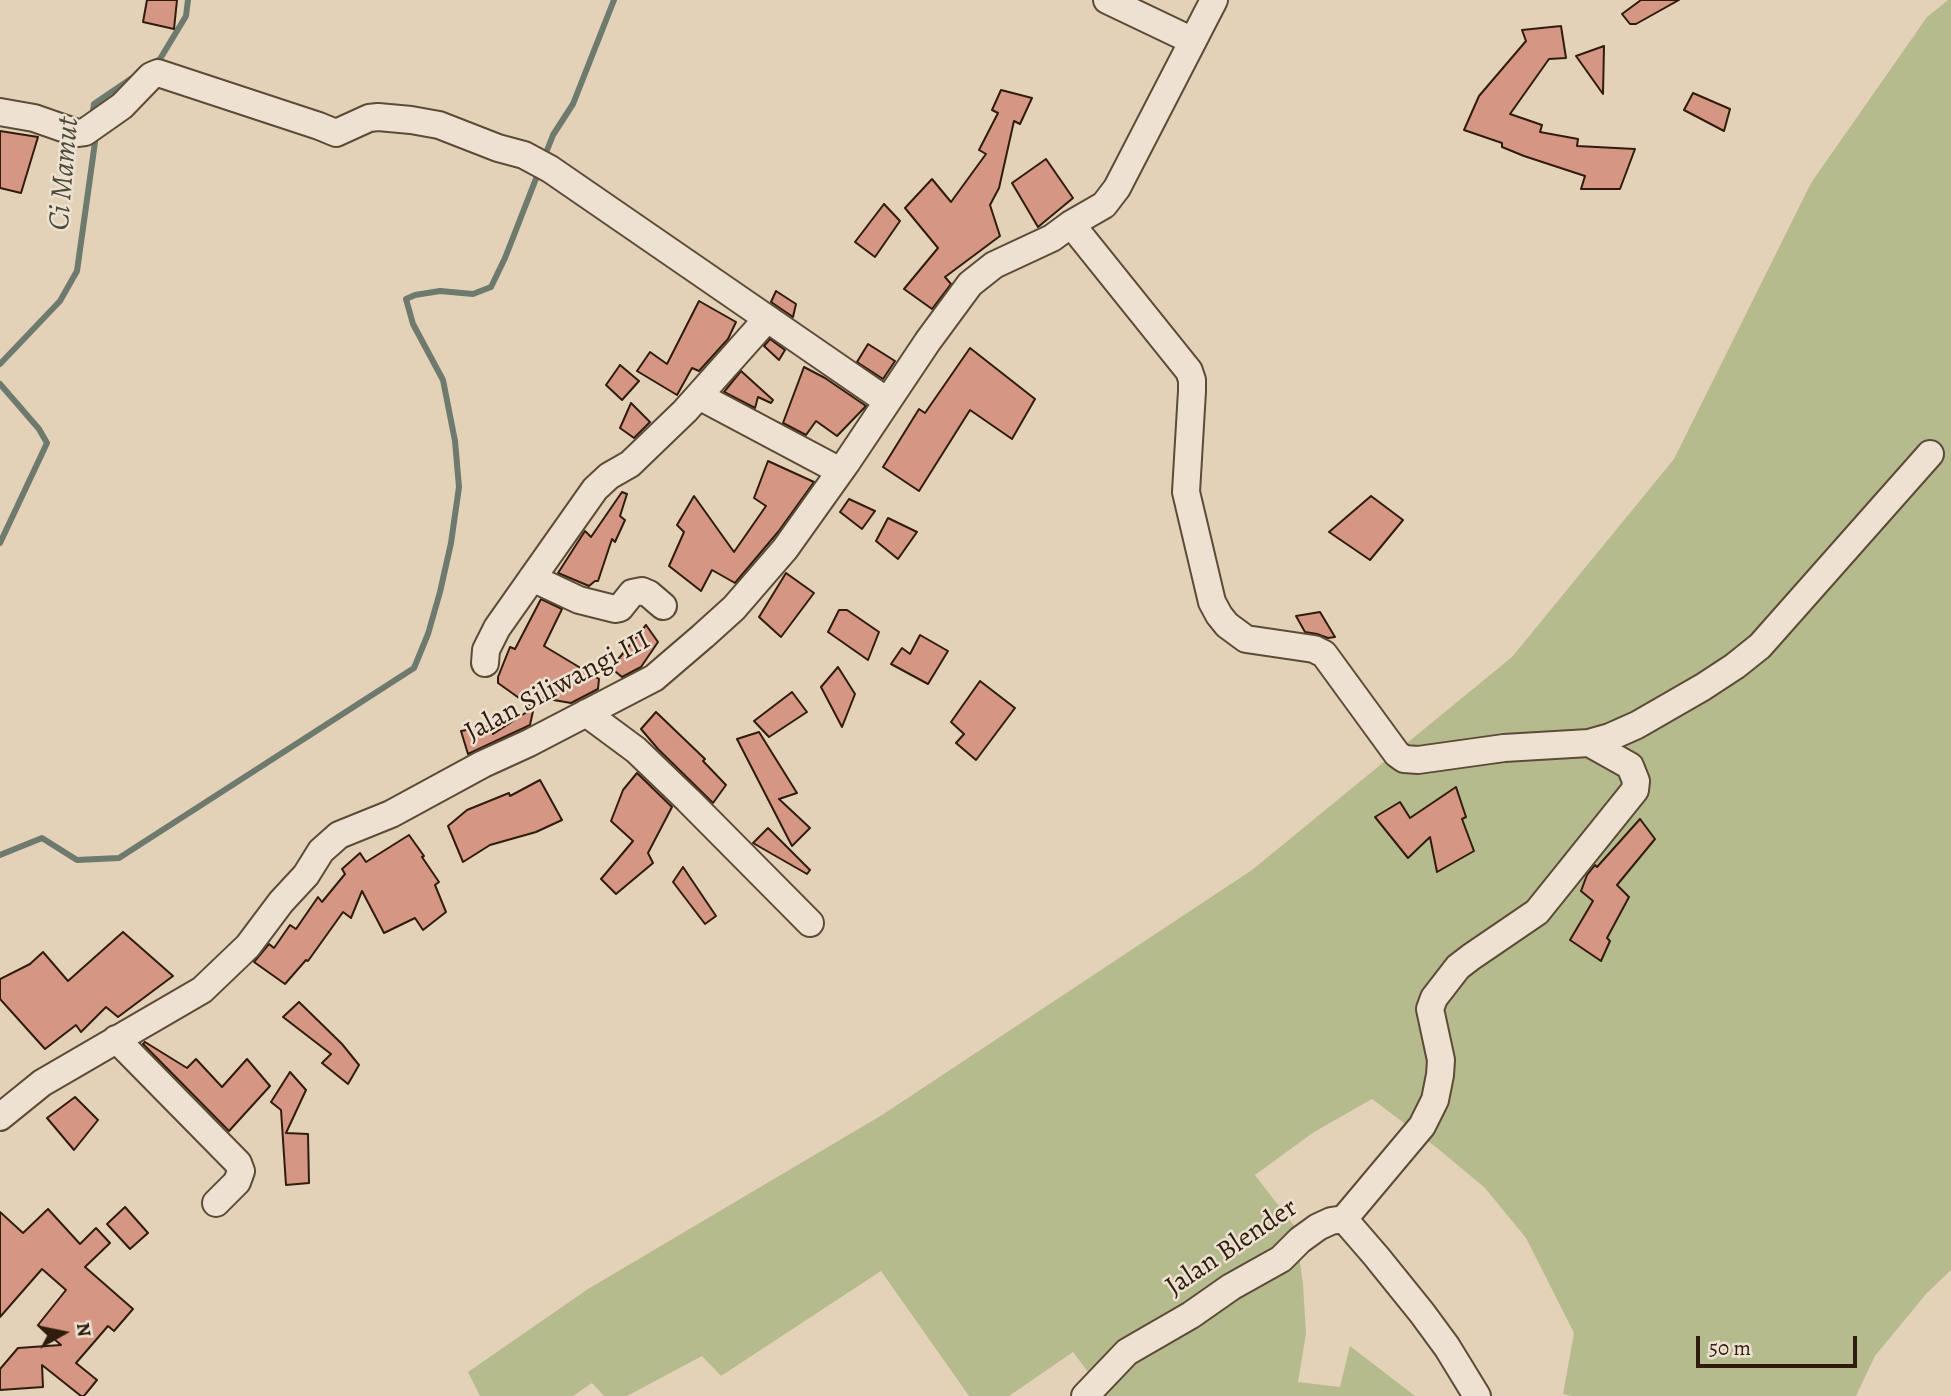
<!DOCTYPE html>
<style>
body{margin:0}
#map{position:relative;width:1951px;height:1396px;overflow:hidden;background:#e4d2b8;font-family:Alegreya,serif}
canvas{display:block}
.north{position:absolute;left:28px;top:1298px;width:70px;height:70px;-webkit-text-stroke:5px #ede2d1;paint-order:stroke;rotate:81deg;font-size:19px;font-weight:700;line-height:28px;text-align:center;color:#301c0c}
.north::after{content:'';display:block;margin:auto;width:24px;height:32px;background:#301c0c;clip-path:polygon(50% 0,100% 100%,50% 72%,0 100%)}
.scale{position:absolute;left:1696px;top:1336px;width:161px;height:32px;box-sizing:border-box;border:4px solid #301c0c;border-top:0;padding-left:9px;font-size:21px;line-height:24px;white-space:nowrap;color:#301c0c;-webkit-text-stroke:5px #ede2d1;paint-order:stroke}
</style>
<div id="map">
<canvas width="1951" height="1396"></canvas>
<div class="north">N</div>
<div class="scale">50 m</div>
</div>
<script>
const c = document.querySelector('canvas').getContext('2d');
c.lineJoin = 'round';
function fill(path, color) { c.fillStyle = color; c.fill(path, 'evenodd'); }
const toPath = rows => new Path2D(rows.map(r => 'M' + r).join(''));
function stroke(path, color, width, dash) { c.strokeStyle = color; c.lineWidth = width; c.lineCap = dash ? 'butt' : 'round'; c.setLineDash(dash || []); c.stroke(path); }
function write(font, color, halo, rows, align = 'center') {
  c.font = font + ' Alegreya,serif'; c.lineWidth = 5; c.setLineDash([]); c.textBaseline = 'middle'; c.strokeStyle = halo; c.fillStyle = color; for (const [text, x, y, turn = 0] of rows) {
    c.save(); c.translate(x, y); c.rotate((+turn || 0) * Math.PI / 180); c.textAlign = isNaN(turn) ? turn : align; if (halo) c.strokeText(text, 0, 0); c.fillText(text, 0, 0); c.restore();
  }
}
const green = toPath([
 [1948,0,1951,0,1951,1270,1926,1294,1875,1356,1856,1396,1571,1396,1563,1394,1574,1333,1526,1238,1485,1188,1436,1147,1372,1099,1314,1132,1255,1175,1295,1227,1303,1284,1306,1334,1298,1382,1340,1387,1350,1346,1415,1396,1106,1396,1073,1352,1009,1396,969,1396,881,1271,721,1376,702,1356,627,1396,604,1396,592,1383,573,1396,480,1396,468,1372,588,1289,882,1115,1252,870,1512,657,1674,459,1811,183,1927,17]
]);
const stream = toPath([
 [153,64,160,59,186,16,188,0],
 [92,117,94,104,135,76],
 [544,158,553,135,573,104,614,0],
 [0,364,60,301,77,271,96,135],
 [0,384,39,429,47,443,0,543],
 [0,855,42,838,77,860,119,858,414,668,428,634,440,592,451,543,459,487,455,441,443,380,413,324,406,299,415,295,440,291,473,294,491,287,505,258,539,171]
]);
const building = toPath([
 [147,0,177,0,174,29,143,22,147,0],
 [1641,0,1679,0,1636,24,1630,24,1622,14,1641,0],
 [1561,26,1566,58,1549,59,1510,114,1542,125,1540,132,1578,139,1577,146,1635,149,1620,189,1581,189,1585,176,1524,156,1502,147,1502,143,1464,130,1479,96,1526,41,1522,30,1561,26],
 [1604,46,1603,94,1576,56,1604,46],
 [1001,90,1032,98,1020,124,1014,121,999,188,990,205,1000,236,945,277,951,284,932,309,904,289,938,248,905,208,932,179,951,202,986,154,979,150,998,113,992,110,1001,90],
 [1693,93,1730,109,1724,131,1684,110,1693,93],
 [0,131,38,137,21,193,0,188,0,131],
 [1046,159,1073,198,1038,227,1012,183,1046,159],
 [884,204,900,221,875,257,855,242,884,204],
 [776,291,796,304,793,317,771,302,776,291],
 [699,301,736,322,728,339,699,371,692,368,677,395,637,371,650,352,667,364,699,301],
 [770,339,785,350,779,360,764,346,770,339],
 [868,344,895,361,883,379,857,362,868,344],
 [970,348,1035,399,1012,439,970,410,919,491,883,467,919,409,925,413,970,348],
 [620,365,639,381,622,400,606,385,620,365],
 [804,367,825,378,866,406,837,436,816,421,806,435,783,423,804,367],
 [741,371,773,400,771,403,758,397,755,408,724,392,741,371],
 [631,403,650,422,634,438,620,428,631,403],
 [768,461,814,482,778,532,735,583,712,570,701,591,669,566,684,532,677,525,694,496,734,552,766,506,754,498,768,461],
 [622,492,627,494,620,516,625,520,615,542,612,539,598,581,595,581,589,586,558,573,585,531,591,537,622,492],
 [1371,496,1403,520,1370,560,1329,532,1371,496],
 [849,499,875,511,862,529,840,512,849,499],
 [888,518,917,532,898,559,876,541,888,518],
 [786,573,814,593,781,637,759,617,786,573],
 [541,599,562,609,544,646,599,679,598,689,571,703,536,697,530,725,468,754,461,731,489,726,493,734,533,708,498,683,498,677,510,647,515,649,541,599],
 [839,610,847,610,879,632,868,660,828,632,839,610],
 [1320,612,1335,637,1328,638,1317,634,1305,632,1296,616,1320,612],
 [646,625,658,642,641,667,622,677,611,668,646,625],
 [920,635,948,651,928,684,891,664,902,648,910,654,920,635],
 [838,667,855,694,842,727,821,687,838,667],
 [980,681,1015,708,976,760,956,743,964,734,951,722,980,681],
 [792,692,807,712,769,737,754,721,792,692],
 [656,712,705,759,703,761,726,785,713,803,658,749,641,729,656,712],
 [759,732,797,793,779,799,810,828,792,846,737,739,759,732],
 [637,773,672,807,648,853,653,863,616,894,601,879,633,841,611,821,623,790,637,773],
 [540,780,562,820,536,832,490,845,463,862,448,826,467,810,509,793,510,796,540,780],
 [1456,787,1466,817,1462,819,1474,851,1437,872,1430,837,1408,858,1375,817,1400,802,1410,818,1456,787],
 [1640,819,1655,839,1617,885,1629,897,1607,938,1610,941,1601,961,1570,940,1593,901,1581,891,1587,875,1595,865,1597,867,1640,819],
 [768,828,810,870,807,874,753,843,768,828],
 [409,835,424,856,422,857,439,882,435,885,446,912,423,930,415,918,384,933,362,891,351,918,343,912,308,961,306,960,285,984,254,962,269,944,274,948,290,925,296,929,318,897,322,902,345,874,342,869,360,853,366,862,409,835],
 [683,867,716,916,705,924,673,882,683,867],
 [123,932,173,976,118,1017,106,1007,81,1032,76,1025,45,1049,0,999,0,979,30,964,43,952,68,981,123,932],
 [299,1002,342,1044,359,1065,348,1084,322,1063,331,1054,283,1017,299,1002],
 [145,1042,187,1068,196,1059,222,1087,247,1059,270,1086,229,1131,143,1044,145,1042],
 [290,1072,306,1090,286,1133,308,1134,309,1183,286,1185,281,1110,271,1102,290,1072],
 [75,1097,98,1120,74,1150,47,1118,75,1097],
 [125,1207,148,1233,130,1249,107,1224,125,1207],
 [48,1209,80,1244,96,1228,110,1243,85,1267,133,1309,114,1331,108,1326,76,1363,97,1380,84,1396,81,1396,42,1365,43,1387,0,1390,0,1369,18,1348,61,1345,38,1325,66,1290,42,1269,0,1317,0,1212,23,1233,48,1209]
]);
const minor = toPath([
 [1107,0,1193,41],
 [0,112,34,118,77,133,85,132,122,106,151,76,158,73,319,126,336,133,369,118,378,117,411,120,439,125,498,148,524,155,550,169,887,401],
 [1071,224,1189,371,1192,380,1192,391,1186,492,1212,602,1219,615,1227,625,1246,639,1314,649,1324,654,1397,754,1404,759,1418,760,1504,748,1589,743,1610,737,1637,725,1703,687,1735,666,1760,646,1930,454],
 [699,396,840,471],
 [532,578,579,600,615,609,620,608,632,593,642,591,649,594,663,606],
 [485,663,486,650,497,628,595,489,609,476,630,464,685,411,767,319],
 [586,713,636,750,688,800,810,923],
 [116,1039,238,1163,241,1171,237,1182,216,1203],
 [0,1117,42,1083,202,990,248,946,281,902,306,875,321,851,339,835,391,814,483,764,529,743,654,678,703,636,734,608,785,549,847,462,928,341,970,284,994,265,1052,238,1071,224,1104,205,1117,188,1214,0],
 [1344,1219,1422,1126,1435,1100,1440,1075,1441,1060,1430,1009,1434,998,1458,967,1471,957,1537,912,1635,790,1636,781,1630,766,1589,743],
 [1085,1396,1127,1352,1191,1315,1231,1287,1281,1259,1300,1240,1318,1227,1331,1221,1344,1219,1376,1256,1422,1313,1447,1347,1477,1396]
]);
const streetNames = [
 ["Jalan Siliwangi III",558,687,-28],
 ["Jalan Blender",1232,1248,-34]
];
const waterNames = [
 ["Ci Mamut",65,174,-85]
];
fill(green, '#b6bb8d');
stroke(stream, '#6d7a6d', 6);
fill(building, '#d59683');
stroke(building, '#301c0c', 2);
stroke(minor, '#5d4a37', 30);
stroke(minor, '#ede2d1', 26);
write('28px', '#301c0c', '#ede2d1', streetNames);
write('italic 30px', '#4e4b3d', '#ede2d1', waterNames);
</script>
